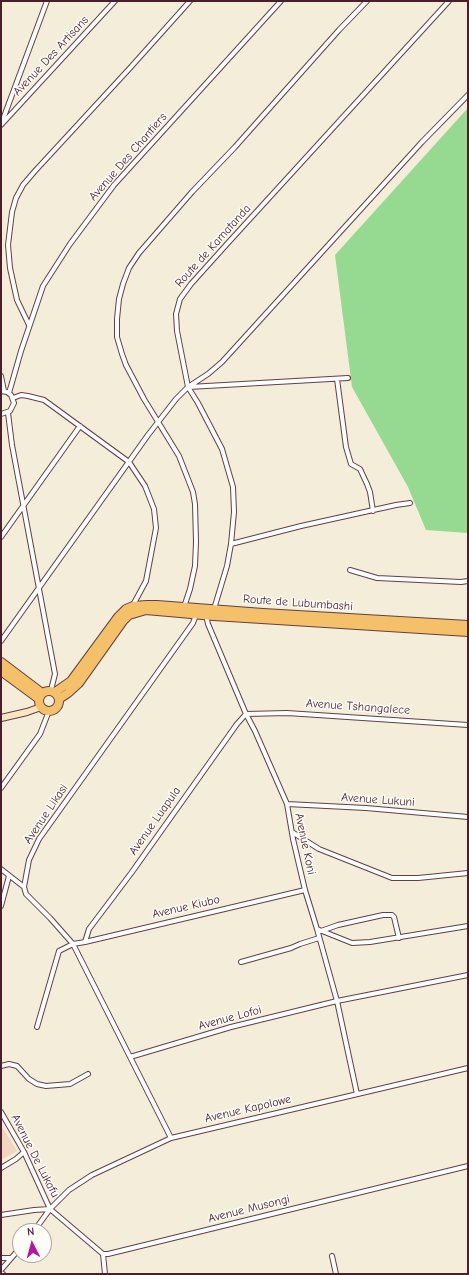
<!DOCTYPE html>
<style>
body{margin:0}
#map{position:relative;width:469px;height:1275px;overflow:hidden;background:#f4edd9;font-family:"Comic Neue",sans-serif}
canvas{display:block}
.frame{position:absolute;inset:0;border:2px solid #4a1f2b;pointer-events:none}
.north{position:absolute;left:12px;top:1223px;width:40px;height:40px;box-sizing:border-box;background:#fdfcf7;border:1px solid #b5a4a5;border-radius:50%;rotate:354deg;font-size:11px;font-weight:700;line-height:16px;text-align:center;color:#4a1f2b}
.north::after{content:'';display:block;margin:auto;width:14px;height:18px;background:#b5179e;clip-path:polygon(50% 0,100% 100%,50% 72%,0 100%)}
</style>
<div id="map">
<canvas width="469" height="1275"></canvas>
<div class="frame"></div>
<div class="north">N</div>
</div>
<script>
const c = document.querySelector('canvas').getContext('2d');
c.lineJoin = 'round';
function fill(path, color) { c.fillStyle = color; c.fill(path, 'evenodd'); }
const toPath = rows => new Path2D(rows.map(r => 'M' + r).join(''));
function stroke(path, color, width, dash) { c.strokeStyle = color; c.lineWidth = width; c.lineCap = dash ? 'butt' : 'round'; c.setLineDash(dash || []); c.stroke(path); }
function write(font, color, halo, rows, align = 'center') {
  c.font = font + ' "Comic Neue",sans-serif'; c.lineWidth = 3; c.setLineDash([]); c.textBaseline = 'middle'; c.strokeStyle = halo; c.fillStyle = color; for (const [text, x, y, turn = 0] of rows) {
    c.save(); c.translate(x, y); c.rotate((+turn || 0) * Math.PI / 180); c.textAlign = isNaN(turn) ? turn : align; if (halo) c.strokeText(text, 0, 0); c.fillText(text, 0, 0); c.restore();
  }
}
const built = toPath([
 [1,1125,17,1151,1,1160]
]);
const green = toPath([
 [467,109,468,110,468,533,426,530,408,487,352,387,335,255]
]);
const street = toPath([
 [2,122,47,1],
 [1,125,115,1],
 [29,325,17,300,10,268,8,245,12,212,16,198,23,185,35,171,130,68,190,1],
 [1,376,4,391],
 [337,379,346,447,351,464,360,469,367,484,370,492,373,511],
 [189,387,348,378],
 [1,391,7,392,11,395,14,403,10,411,1,414],
 [9,393,21,351,43,286,70,244,114,185,281,1],
 [13,398,21,395,28,396,44,400,129,462,145,486,154,509,156,528,146,581,133,605],
 [8,413,12,445,55,674,51,690],
 [1,537,80,426],
 [231,544,301,526,396,505,410,503],
 [350,570,377,578,461,582,468,581],
 [184,607,190,589,195,566,196,542,195,504,193,492,179,456,144,399,126,365,122,354,117,337,117,319,119,299,123,284,129,268,139,253,192,192,235,147,339,30,367,1],
 [214,609,227,566,231,544,234,512,233,487,222,449,198,403,188,387,177,331,176,314,180,299,191,284,227,244,449,1],
 [206,615,208,624,246,714,255,731,287,804,293,839,305,890,317,929,337,1001,357,1094],
 [1,641,148,435,176,399,188,387,208,374,222,362,422,142,468,95],
 [1,788,40,734,49,711],
 [287,804,366,808,468,817],
 [292,832,319,849,392,878,418,878,468,873],
 [1,869,24,887],
 [1,906,9,876],
 [317,929,352,943,370,942,468,926],
 [321,931,338,925,383,915,392,915,394,917,399,938],
 [85,942,89,929,132,872,237,724,246,714,287,713,468,725],
 [241,962,291,948,300,944,319,938],
 [37,1027,59,951,73,944,85,942,305,890],
 [130,1057,231,1027,337,1001,468,975],
 [1,1066,9,1064,17,1066,29,1079,37,1084,46,1086,70,1084,88,1074],
 [1,1112,24,1152,50,1209,103,1254,108,1254,468,1166],
 [171,1138,73,944,50,918,26,894,24,887,29,860,39,839,193,623,196,615],
 [1,1168,16,1159,24,1152],
 [1,1215,34,1210,50,1209],
 [34,1231,50,1209,69,1190,92,1175,171,1138,468,1068],
 [103,1254,105,1274],
 [332,1256,336,1274],
 [1,1258,11,1258],
 [1,1270,20,1248],
 [1,1273,3,1274]
]);
const secondary = toPath([
 [1,718,27,712,41,707]
]);
const highway = toPath([
 [1,662,42,693],
 [1,671,39,699],
 '39 701a10 10 0 1 1 20 0a10 10 0 1 1-20 0Z',
 [55,692,71,681,118,617,126,609,133,606,147,605,157,605,263,613,468,625],
 [59,699,68,693,79,683,123,621,129,615,146,610,214,616,468,632]
]);
const streetNames = [
 ["Avenue Des Artisans",51,56,-47],
 ["Avenue Des Chantiers",128,157,-49],
 ["Route de Kamatanda",213,246,-48],
 ["Route de Lubumbashi",298,603,4],
 ["Avenue Tshangalece",358,707,4],
 ["Avenue Lukuni",378,800,4],
 ["Avenue Likasi",46,814,-56],
 ["Avenue Luapula",155,821,-55],
 ["Avenue Koni",305,844,78],
 ["Avenue Kiubo",186,907,-13],
 ["Avenue Lofoi",230,1018,-15],
 ["Avenue Kapolowe",248,1109,-13],
 ["Avenue De Lukafu",35,1156,63],
 ["Avenue Musongi",249,1209,-14]
];
fill(built, '#f3d4bf');
fill(green, '#96d990');
stroke(street, '#643e45', 6);
stroke(secondary, '#643e45', 8);
stroke(highway, '#643e45', 10);
stroke(street, '#fff', 4);
stroke(secondary, '#fbe6c3', 6);
stroke(highway, '#f4c16a', 8);
write('12px', '#4a1f2b', '#fdfcf7', streetNames);
</script>
